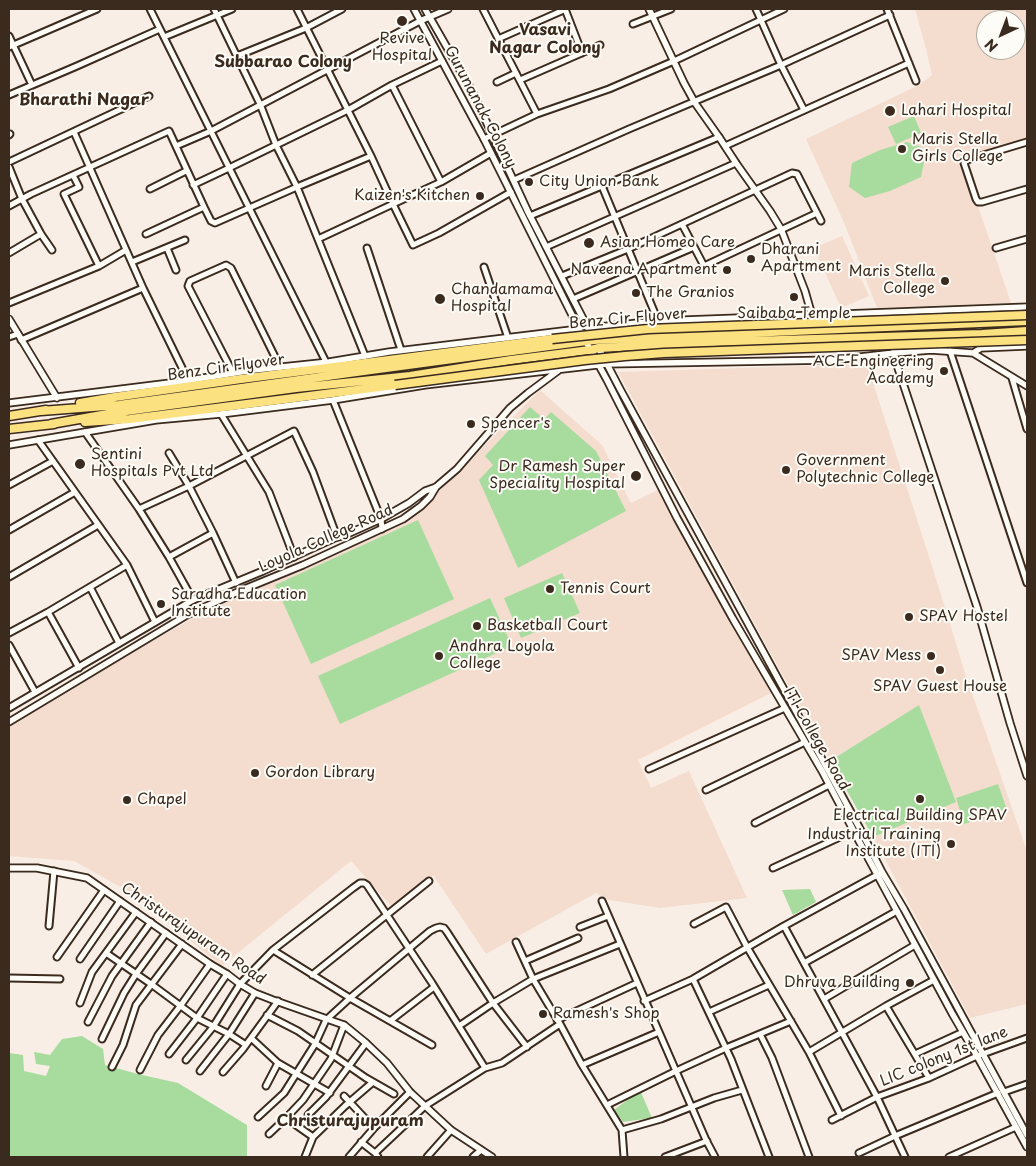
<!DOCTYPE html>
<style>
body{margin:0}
#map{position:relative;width:1036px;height:1166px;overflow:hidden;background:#f9eee5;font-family:"Playpen Sans",sans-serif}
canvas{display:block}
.frame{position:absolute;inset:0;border:10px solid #3b2a1e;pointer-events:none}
.north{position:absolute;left:976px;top:10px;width:50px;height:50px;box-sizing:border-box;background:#fdfcf7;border:1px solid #afa8a0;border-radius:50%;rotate:223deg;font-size:14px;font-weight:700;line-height:20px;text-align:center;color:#3b2a1e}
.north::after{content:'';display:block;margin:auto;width:18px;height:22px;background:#3b2a1e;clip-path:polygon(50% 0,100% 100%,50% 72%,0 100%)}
</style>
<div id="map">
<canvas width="1036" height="1166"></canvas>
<div class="frame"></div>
<div class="north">N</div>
</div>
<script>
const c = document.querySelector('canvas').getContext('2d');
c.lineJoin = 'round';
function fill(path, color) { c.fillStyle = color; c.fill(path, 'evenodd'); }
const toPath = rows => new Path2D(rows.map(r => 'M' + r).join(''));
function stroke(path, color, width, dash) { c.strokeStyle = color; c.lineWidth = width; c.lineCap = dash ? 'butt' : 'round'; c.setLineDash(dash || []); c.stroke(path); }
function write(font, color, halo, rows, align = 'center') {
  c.font = font + ' "Playpen Sans",sans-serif'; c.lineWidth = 4; c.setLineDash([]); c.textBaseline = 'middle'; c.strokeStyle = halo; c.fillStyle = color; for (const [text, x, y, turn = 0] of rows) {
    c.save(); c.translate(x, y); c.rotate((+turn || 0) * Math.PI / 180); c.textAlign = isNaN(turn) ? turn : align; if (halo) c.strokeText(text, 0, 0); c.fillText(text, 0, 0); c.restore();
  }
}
const built = toPath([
 [915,9,1027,9,1027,139,962,159,1011,303,877,308,845,225,806,139,919,85,932,75,926,49],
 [986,20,1016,20,1016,50,986,50],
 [842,236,869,296,841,308,814,248],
 [867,364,933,569,966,676,1027,851,1027,1004,970,1018,873,837,776,663,618,372],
 [540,390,602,445,631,503,660,489,771,693,638,760,651,788,689,771,747,898,660,908,609,900,596,893,486,954,433,875,391,906,351,861,222,966,126,890,74,861,9,856,9,722,193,618,415,515]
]);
const green = toPath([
 [914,116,921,133,896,144,888,127],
 [907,142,921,147,925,158,921,177,890,191,865,198,849,187,852,163,880,150],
 [530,407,544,419,551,412,596,451,626,511,518,568,479,480,493,465,485,456],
 [418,520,454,599,311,664,275,585],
 [562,573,580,613,521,638,504,598],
 [490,598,512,646,340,724,318,676],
 [919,705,956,802,873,837,830,761],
 [998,784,1007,810,964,824,956,798],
 [810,889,816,902,793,915,782,890],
 [82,1036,103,1049,105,1065,138,1074,178,1083,247,1125,247,1157,9,1157,9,1053,23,1055,24,1071,46,1076,50,1066,36,1064,34,1052,50,1055,62,1039],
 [640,1090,652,1118,623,1122,614,1110]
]);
const minor = toPath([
 [150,9,326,362],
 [214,9,260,104,276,145,297,187,371,156],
 [297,9,371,156,393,204,318,239],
 [483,9,537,114],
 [565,9,582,53],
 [756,9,781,65,804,110],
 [887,9,916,81],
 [633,24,671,9],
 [9,36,32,85],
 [164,37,232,9],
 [498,39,566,9],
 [9,47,97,9],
 [237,56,306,28,342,9],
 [520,80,600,45],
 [497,82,516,73],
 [392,85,441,182],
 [9,95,77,66,160,29],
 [74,132,143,288,188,380],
 [9,135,10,134],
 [484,139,537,114,609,89,674,61,784,9],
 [1027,142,967,160,964,163,976,199,978,202,982,202,1027,189],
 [176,146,211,131,420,21],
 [725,146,909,63],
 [491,153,441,182,393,204,413,245,439,233,511,192],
 [9,162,149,96],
 [9,167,22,199,41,234,52,250],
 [73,175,79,187,64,194,99,266],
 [514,180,629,129,781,65,890,15],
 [193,185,229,168,348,110,392,85,442,61],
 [602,186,658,321],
 [150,189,186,171],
 [9,206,31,194,169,131,204,207,211,221,215,223,297,187,365,356],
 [530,216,719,137],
 [682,224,704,266,817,213],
 [146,234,204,207],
 [546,247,736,163],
 [167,248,176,270],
 [367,248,401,350],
 [996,248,1027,239],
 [9,253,41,234],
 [132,262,185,240],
 [484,267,508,338],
 [562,276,628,249,792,173,797,174,821,221],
 [573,299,694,247],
 [9,303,99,266,126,250],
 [9,337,18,334],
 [21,340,143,288],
 [950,351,1027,583],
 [233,373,188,286,190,281,226,265,231,268,280,367],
 [1012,378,1027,429],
 [333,400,381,519,382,529],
 [221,414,269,492,294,557],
 [85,432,139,509,169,557,193,600],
 [38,440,127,565,155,622],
 [169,453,189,486,213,533,236,583],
 [9,485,53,461],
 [139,509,189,486,294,431,313,472,337,537],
 [9,530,75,492],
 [169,557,213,533],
 [9,577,98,525],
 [90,587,119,643],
 [48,612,79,668],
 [9,633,48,612,127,565],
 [9,645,35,692],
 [649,769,785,708],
 [706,790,805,742],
 [755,823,829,785],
 [773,868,853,831],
 [602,901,706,1140,715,1157],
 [694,924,726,907,747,947,809,1052,841,1116],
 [49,926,54,871],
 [784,926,877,1097,832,1120],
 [580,927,608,916],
 [516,942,533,979,560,1024,582,1065,622,1130,624,1157],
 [106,953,151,984,197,1018,229,1034,246,1045],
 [57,957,104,890],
 [80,959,120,901],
 [525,961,578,938],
 [804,963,897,911],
 [312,975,429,881],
 [9,978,60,979],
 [693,979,731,1059,769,1157],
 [824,999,915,945],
 [644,1001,693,979,784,926,879,874],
 [80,1003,92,972,136,912],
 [886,1006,929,1078],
 [709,1012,769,985],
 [267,1015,298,1031,366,1078,373,1082],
 [557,1020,637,983],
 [390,1021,434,987],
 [88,1022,112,976,151,922],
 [459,1026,493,1003,533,979,620,944],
 [760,1034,772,1058,809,1157],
 [251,1038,278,1063,330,1093],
 [102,1039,124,993,136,974,166,933],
 [432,1045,350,998,273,950,353,888,360,883,364,883,367,885,432,983,485,1068],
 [809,1052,886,1006,934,980],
 [169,1054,197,1018,227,974],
 [915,1054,963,1032],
 [186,1060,213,1027,240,984,273,950],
 [582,1065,659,1032],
 [112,1067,123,1045,136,1005,182,944],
 [140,1070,158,1035,181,1005,210,964],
 [200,1071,229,1034,255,993],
 [223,1072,243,1049,278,1001],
 [266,1086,278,1063],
 [1004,1092,1027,1084],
 [344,1096,374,1128],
 [607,1105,676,1071,726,1048,791,1021],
 [308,1115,326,1097,366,1043],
 [258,1117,284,1093,315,1044,326,1020,350,998,430,931,436,928,440,927,444,928,447,932,493,1003,527,1047],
 [286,1118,313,1137],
 [622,1130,661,1119,714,1098,742,1090],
 [269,1134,286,1118,303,1100,331,1059,344,1025],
 [361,1142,375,1153,378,1157],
 [375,1153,425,1106,485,1068,502,1063,560,1024],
 [859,1153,895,1136,998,1093],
 [305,1157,313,1137,345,1106,373,1082,394,1094],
 [349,1157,374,1128,410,1092],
 [427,1157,451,1130],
 [473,1157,481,1150],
 [665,1157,707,1141],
 [905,1157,877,1097,929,1078,977,1056,1027,1038],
 [949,1157,1016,1127]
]);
const tertiary = toPath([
 [414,9,484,139,579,329,607,380,677,518,733,619,822,771,859,841,953,1015,977,1056,1027,1147],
 [425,9,473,93,528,212,592,336],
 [649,9,684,83,695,103,719,137,736,163,770,211,781,229,805,291,813,319],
 [420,21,448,9],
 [9,319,57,398],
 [588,328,658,321,1027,307],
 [892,341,897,365,977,607,1010,723,1027,776],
 [598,347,620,389,859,827,882,872,904,909,1027,1135],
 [973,353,981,348,1027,346],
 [9,403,178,382,253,370,329,362,389,352,579,329],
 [9,445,156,420,221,414,333,400,425,385,606,364,833,360,895,353,931,350,973,353,1027,386],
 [9,708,193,600,263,571,337,537,343,536,381,519,409,503,425,491,436,487,457,469,510,408,528,393,559,370],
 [9,722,187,615,242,590,303,565,403,519,421,506,430,497,436,487],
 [9,868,37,868,87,878,210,964,227,974,240,984,255,993,273,1000,344,1025,366,1043,387,1063,410,1092,451,1130,492,1157]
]);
const primary = toPath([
 [80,403,115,397,241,379,552,339],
 [41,411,119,405,371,370,594,340,816,330,1027,321],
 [9,416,46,410],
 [85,422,130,419,395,385],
 [51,424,119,412,296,388,410,376,511,360,590,350,599,348,715,342,982,334,1027,331],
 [9,429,54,424]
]);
const primaryBridge = toPath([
 [552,339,648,329,1027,315],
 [395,385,585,360,625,356,664,353,1027,340]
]);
const markers = [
 [402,21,6,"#3b2a1e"],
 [890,111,6,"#3b2a1e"],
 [902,149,5,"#3b2a1e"],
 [529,182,5,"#3b2a1e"],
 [480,196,5,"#3b2a1e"],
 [589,243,6,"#3b2a1e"],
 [751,259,5,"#3b2a1e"],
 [727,270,5,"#3b2a1e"],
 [945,281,5,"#3b2a1e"],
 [636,293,5,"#3b2a1e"],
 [794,297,5,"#3b2a1e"],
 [440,299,6,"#3b2a1e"],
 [944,371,5,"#3b2a1e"],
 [471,424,5,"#3b2a1e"],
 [80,464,6,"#3b2a1e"],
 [786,470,5,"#3b2a1e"],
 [636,476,6,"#3b2a1e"],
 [550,589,5,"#3b2a1e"],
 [161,604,5,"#3b2a1e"],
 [909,617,5,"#3b2a1e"],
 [477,626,5,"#3b2a1e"],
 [439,656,5,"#3b2a1e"],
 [931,656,5,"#3b2a1e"],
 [940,670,5,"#3b2a1e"],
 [255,773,5,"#3b2a1e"],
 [920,799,5,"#3b2a1e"],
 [127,800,5,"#3b2a1e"],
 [951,844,5,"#3b2a1e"],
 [910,983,5,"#3b2a1e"],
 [543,1014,5,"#3b2a1e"]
];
const poiNames = [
 ["Revive",402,39,"center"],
 ["Hospital",402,56,"center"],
 ["Lahari Hospital",901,111],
 ["Maris Stella",912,140],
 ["Girls College",912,157],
 ["City Union Bank",539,182],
 ["Kaizen's Kitchen",470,196,"right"],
 ["Asian Homeo Care",600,243],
 ["Dharani",761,250],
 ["Apartment",761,267],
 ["Naveena Apartment",717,270,"right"],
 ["Maris Stella",935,272,"right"],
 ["College",935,289,"right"],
 ["Chandamama",451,290],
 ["Hospital",451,307],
 ["The Granios",646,293],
 ["Saibaba Temple",794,314,"center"],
 ["ACE Engineering",934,362,"right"],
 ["Academy",934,379,"right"],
 ["Spencer's",481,424],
 ["Sentini",91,455],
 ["Hospitals Pvt Ltd",91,472],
 ["Government",796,461],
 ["Polytechnic College",796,478],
 ["Dr Ramesh Super",625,467,"right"],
 ["Speciality Hospital",625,484,"right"],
 ["Tennis Court",560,589],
 ["Saradha Education",171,595],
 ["Institute",171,612],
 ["SPAV Hostel",919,617],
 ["Basketball Court",487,626],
 ["Andhra Loyola",449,647],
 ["College",449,664],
 ["SPAV Mess",921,656,"right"],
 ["SPAV Guest House",940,687,"center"],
 ["Gordon Library",265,773],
 ["Chapel",137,800],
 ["Electrical Building SPAV",920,816,"center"],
 ["Industrial Training",941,835,"right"],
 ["Institute (ITI)",941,852,"right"],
 ["Dhruva Building",900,983,"right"],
 ["Ramesh's Shop",553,1014]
];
const streetNames = [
 ["Gurunanak Colony",480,107,62],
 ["Benz Cir Flyover",628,319,-5],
 ["Benz Cir Flyover",226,368,-8],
 ["Loyola College Road",326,539,-24],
 ["ITI College Road",816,739,60],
 ["Christurajupuram Road",193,934,34],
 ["LIC colony 1st lane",944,1057,-22]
];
const neighbourhoodNames = [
 ["Vasavi",545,31],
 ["Nagar Colony",545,49],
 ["Subbarao Colony",283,63],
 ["Bharathi Nagar",84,101],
 ["Christurajupuram",350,1122]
];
fill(built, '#f4ddcf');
fill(green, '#a7dc9e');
stroke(minor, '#3b2a1e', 9);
stroke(tertiary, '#3b2a1e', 9);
stroke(primary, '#3b2a1e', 11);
stroke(minor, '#fdfcf7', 5);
stroke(tertiary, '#fdfcf7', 5.5);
stroke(primary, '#fbe180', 8);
stroke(primaryBridge, '#3b2a1e', 11, []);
stroke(primaryBridge, '#fbe180', 8);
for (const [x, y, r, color] of markers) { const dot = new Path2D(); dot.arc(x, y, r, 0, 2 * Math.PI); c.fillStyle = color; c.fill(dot); stroke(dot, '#fdfcf7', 2); }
write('15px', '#3b2a1e', '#fdfcf7', poiNames, 'left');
write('15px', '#3b2a1e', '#fdfcf7', streetNames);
write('bold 16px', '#3b2a1e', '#fdfcf7', neighbourhoodNames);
</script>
